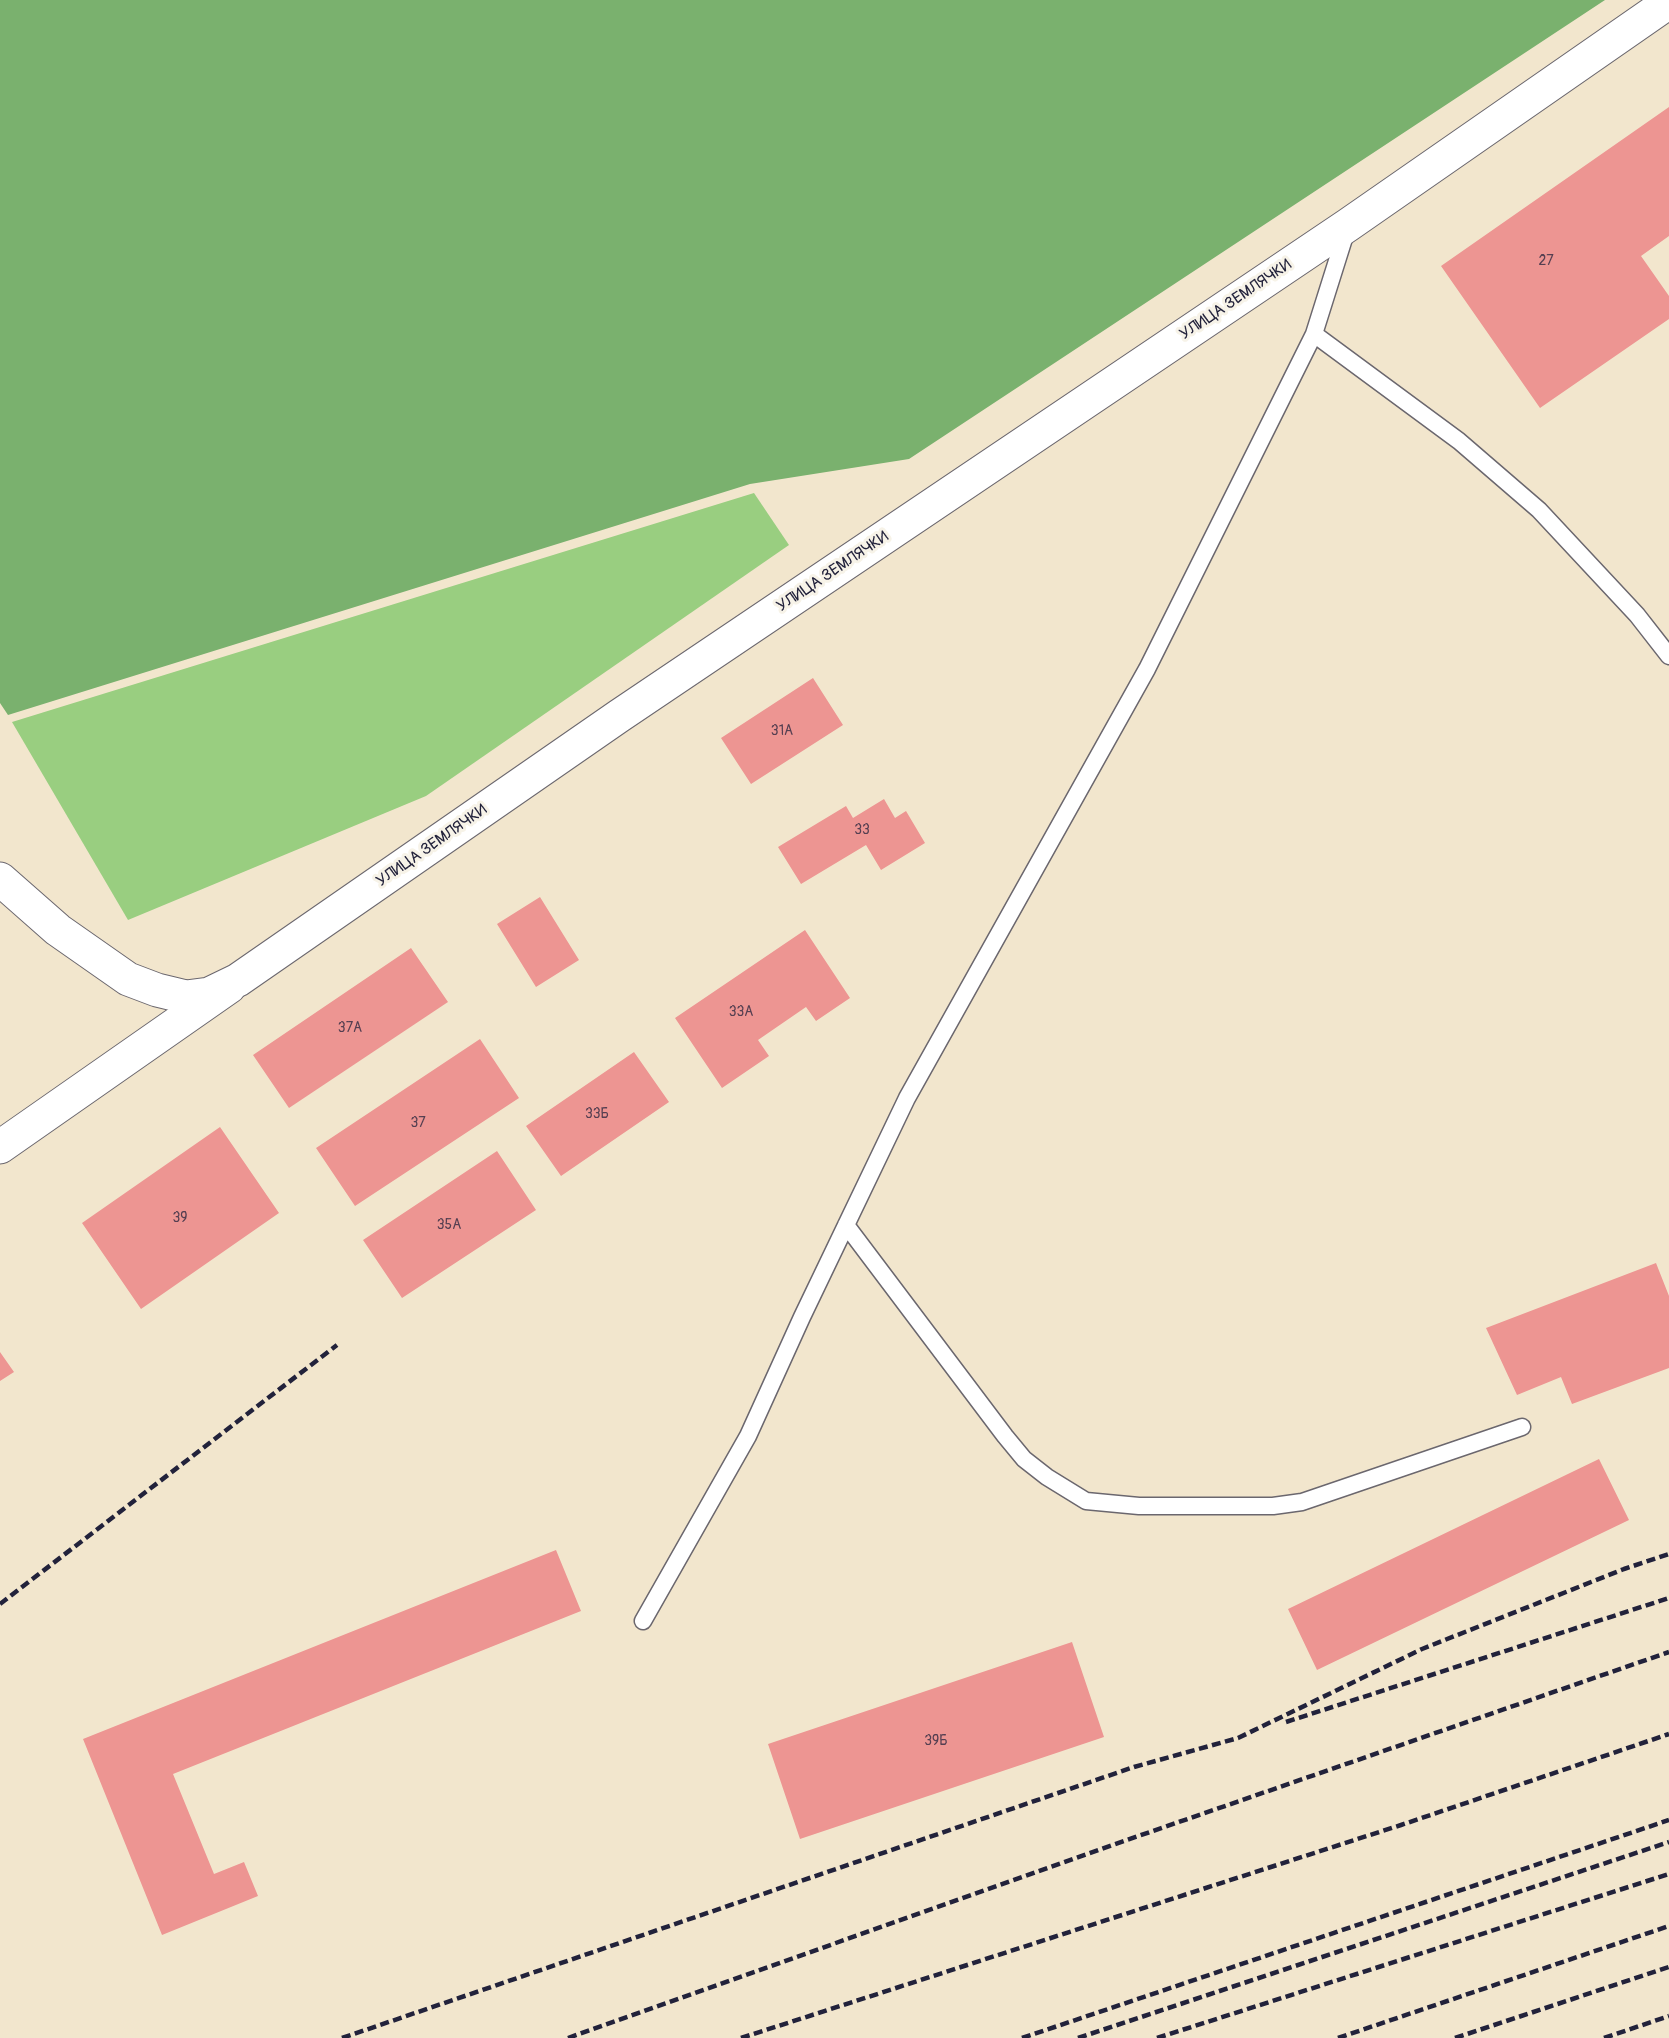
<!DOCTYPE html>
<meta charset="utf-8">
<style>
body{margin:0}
canvas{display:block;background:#f2e6cd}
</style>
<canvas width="1669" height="2038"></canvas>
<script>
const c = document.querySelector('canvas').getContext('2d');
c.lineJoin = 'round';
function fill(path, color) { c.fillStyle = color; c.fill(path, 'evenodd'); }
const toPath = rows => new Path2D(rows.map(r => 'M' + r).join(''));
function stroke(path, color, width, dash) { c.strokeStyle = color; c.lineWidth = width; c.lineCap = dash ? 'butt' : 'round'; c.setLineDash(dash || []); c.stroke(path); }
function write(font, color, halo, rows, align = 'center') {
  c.font = font + ' Pangolin,sans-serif'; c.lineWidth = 6; c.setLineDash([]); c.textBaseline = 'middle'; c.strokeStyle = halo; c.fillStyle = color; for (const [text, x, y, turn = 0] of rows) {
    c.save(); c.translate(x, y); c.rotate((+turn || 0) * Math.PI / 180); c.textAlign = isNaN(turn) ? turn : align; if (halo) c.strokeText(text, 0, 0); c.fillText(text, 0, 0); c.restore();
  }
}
const green = toPath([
 [754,493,789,545,426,796,128,920,12,722]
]);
const forest = toPath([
 [0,0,1605,0,909,459,750,484,8,715,0,703]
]);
const building = toPath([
 [1669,107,1669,236,1641,256,1669,296,1669,319,1540,408,1441,266],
 [813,678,843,725,751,784,721,738],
 [884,799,895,818,906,811,925,843,881,870,866,845,801,884,778,847,846,806,853,818],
 [540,897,579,960,536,987,497,924],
 [805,930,850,998,816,1021,806,1007,758,1040,769,1056,722,1088,675,1018],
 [411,948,448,1002,289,1108,253,1055],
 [480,1039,519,1098,355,1206,316,1148],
 [634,1052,669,1102,561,1176,526,1126],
 [220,1127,279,1213,141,1309,82,1223],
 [497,1151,536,1210,402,1298,363,1240],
 [1656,1263,1669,1296,1669,1368,1572,1404,1561,1377,1517,1395,1486,1328],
 [0,1352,14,1372,0,1381],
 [1599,1459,1629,1520,1317,1670,1288,1609],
 [556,1550,581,1611,173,1774,214,1874,244,1862,258,1896,162,1935,83,1739],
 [1072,1642,1104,1737,800,1839,768,1744]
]);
const service = toPath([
 [1314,334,1459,441,1539,510,1637,615,1669,656],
 [846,1225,1005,1436,1024,1459,1047,1477,1086,1501,1139,1506,1273,1506,1302,1502,1522,1427],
 [643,1621,748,1436,802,1317,907,1098,1147,669,1314,334,1347,229]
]);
const minor = toPath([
 [0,1147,229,987]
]);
const tertiary = toPath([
 [0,879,58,930,128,979,157,990,186,997,209,994,238,980,619,716,1348,225,1669,2]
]);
const rail = toPath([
 [0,1604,337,1345],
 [1286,1722,1669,1598],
 [342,2038,1134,1767,1238,1738,1422,1649,1624,1569,1669,1554],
 [568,2038,1101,1849,1669,1652],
 [741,2038,1401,1825,1669,1734],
 [1022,2038,1669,1820],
 [1078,2038,1669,1842],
 [1157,2038,1669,1874],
 [1338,2038,1669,1926],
 [1455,2038,1669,1967],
 [1604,2038,1669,2016]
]);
const numberNames = [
 ["27",1546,261],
 ["31А",782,731],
 ["33",862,830],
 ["33А",741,1012],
 ["37А",350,1028],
 ["33Б",597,1114],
 ["37",418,1123],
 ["39",180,1218],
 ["35А",449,1225],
 ["39Б",936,1741]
];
const streetNames = [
 ["УЛИЦА ЗЕМЛЯЧКИ",1236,300,-34],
 ["УЛИЦА ЗЕМЛЯЧКИ",833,572,-34],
 ["УЛИЦА ЗЕМЛЯЧКИ",432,846,-35]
];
fill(green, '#99ce80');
fill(forest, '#7ab16e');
fill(building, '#ed9592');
stroke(service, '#6b676e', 19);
stroke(minor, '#6b676e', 35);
stroke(tertiary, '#6b676e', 35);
stroke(service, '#fff', 16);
stroke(minor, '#fff', 33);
stroke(tertiary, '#fff', 33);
stroke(rail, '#22223b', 4.5, [9, 4.5]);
write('14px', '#553f51', null, numberNames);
write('16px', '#22223b', '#f7f3e8', streetNames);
</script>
